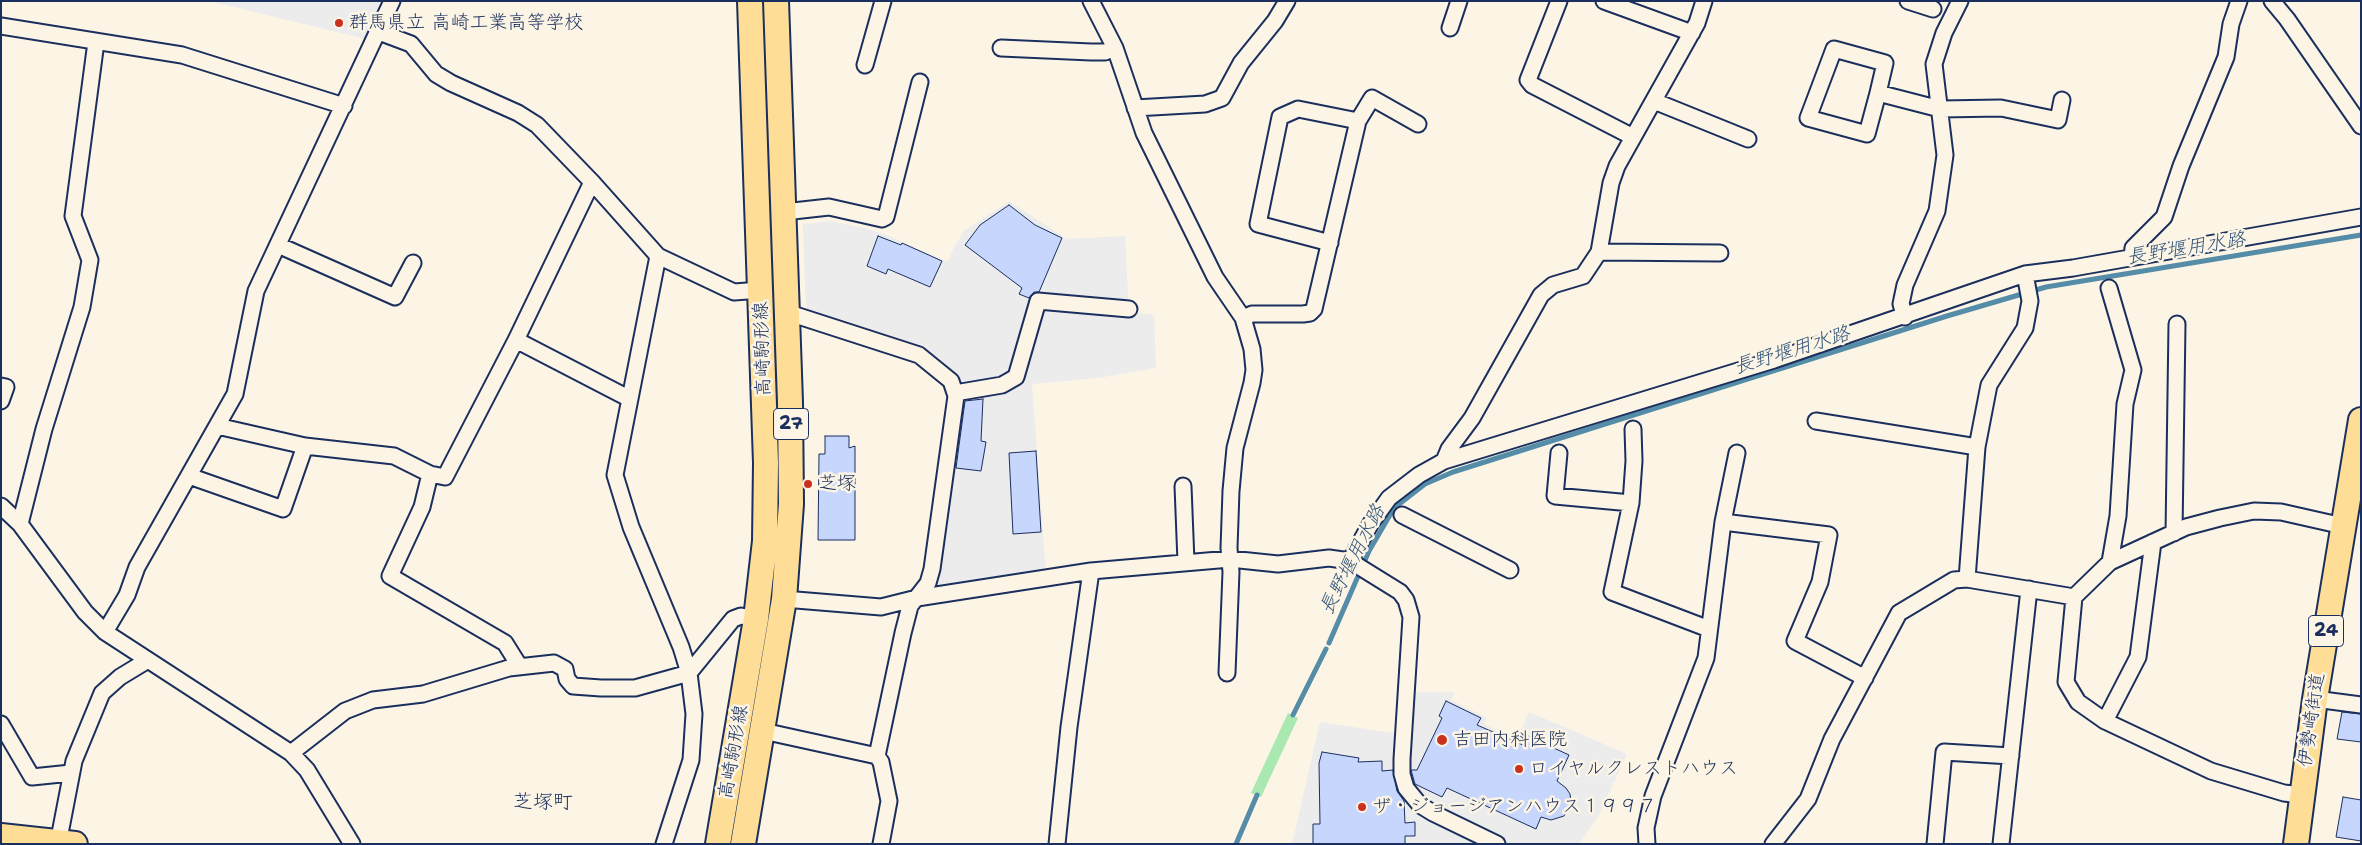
<!DOCTYPE html>
<meta charset="utf-8">
<style>
body{margin:0}
#map{position:relative;width:2362px;height:845px;overflow:hidden;background:#fcf5e5;font-family:"Shantell Sans",sans-serif}
canvas{display:block}
.frame{position:absolute;inset:0;border:2px solid #1b2f5e;pointer-events:none}
</style>
<div id="map">
<canvas width="2362" height="845"></canvas>
<div class="frame"></div>
</div>
<script>
const c = document.querySelector('canvas').getContext('2d');
c.lineJoin = 'round';
function fill(path, color) { c.fillStyle = color; c.fill(path, 'evenodd'); }
const toPath = rows => new Path2D(rows.map(r => 'M' + r).join(''));
function stroke(path, color, width, dash) { c.strokeStyle = color; c.lineWidth = width; c.lineCap = dash ? 'butt' : 'round'; c.setLineDash(dash || []); c.stroke(path); }
function write(font, color, halo, rows, align = 'center') {
  c.font = font + ' "Shantell Sans","Klee One",sans-serif'; c.lineWidth = 5; c.setLineDash([]); c.textBaseline = 'middle'; c.strokeStyle = halo; c.fillStyle = color; for (const [text, x, y, turn = 0] of rows) {
    c.save(); c.translate(x, y); c.rotate((+turn || 0) * Math.PI / 180); c.textAlign = isNaN(turn) ? turn : align; if (halo) c.strokeText(text, 0, 0); c.fillText(text, 0, 0); c.restore();
  }
}
const built = toPath([
 [209,1,387,1,370,40],
 [1009,201,1067,239,1125,236,1129,312,1154,315,1156,368,1098,378,1032,384,1046,574,932,590,960,396,949,374,806,315,803,224,831,221,864,228,884,234,948,262,953,249,964,231],
 [1412,692,1455,692,1451,700,1487,718,1484,724,1517,739,1529,712,1627,754,1599,815,1579,844,1509,844,1440,811,1430,805,1410,787,1407,756],
 [1320,722,1399,734,1403,789,1484,844,1292,844]
]);
const green = toPath([
 [1288,713,1298,718,1261,797,1251,793]
]);
const stream = toPath([
 [1329,643,1369,551,1394,508,1425,484,1453,472,1947,316,2046,287,2361,235],
 [1293,715,1326,649],
 [1236,844,1257,795]
]);
const building = toPath([
 [1009,205,1035,225,1062,238,1039,292,1034,292,1029,298,1019,294,1022,288,965,245,980,225,1009,205],
 [878,236,901,245,902,243,942,261,930,287,888,269,886,274,867,266,878,236],
 [983,399,981,441,986,442,981,471,956,468,965,401,983,399],
 [825,436,849,436,849,448,855,446,855,540,818,540,819,454,825,454,825,436],
 [1036,451,1041,532,1013,534,1009,453,1036,451],
 [1446,701,1481,718,1477,725,1523,745,1528,736,1569,755,1557,781,1566,788,1570,794,1571,802,1564,816,1551,820,1541,817,1536,829,1447,788,1442,797,1415,784,1411,770,1417,770,1442,718,1439,716,1446,701],
 [2342,712,2361,714,2361,742,2337,739,2342,712],
 [1322,752,1359,758,1358,762,1382,761,1382,771,1393,770,1397,791,1404,801,1405,823,1415,822,1415,836,1405,836,1405,844,1313,844,1313,824,1320,824,1319,763,1322,752],
 [2343,797,2361,800,2361,841,2336,837,2343,797]
]);
const street = toPath([
 [1091,1,1115,48,1144,133,1215,277,1243,318,1252,349,1254,370,1252,383,1235,448,1231,491,1229,548,1231,572,1227,673],
 [1559,1,1528,80,1532,85,1633,137],
 [1604,1,1692,33],
 [1908,1,1933,9],
 [2272,1,2287,19,2361,126],
 [1,26,182,55,344,106],
 [1450,28,1459,1],
 [379,32,411,44,436,74,451,83,518,113,537,125,592,182,658,256,734,292,761,290],
 [1001,48,1091,52,1105,52,1115,48],
 [865,65,883,1],
 [1878,93,1885,63,1834,49,1808,118,1867,134,1878,93,1940,109,2001,108,2058,120,2062,100],
 [1654,101,1748,139],
 [1135,108,1205,104,1222,98,1241,63,1275,21,1287,1],
 [784,212,829,207,882,219,886,217,920,82],
 [1330,243,1258,224,1280,117,1298,109,1358,121],
 [278,245,395,297,413,263],
 [1599,252,1720,253],
 [658,256,615,475,631,527,681,647,689,673,694,714,691,760,664,844],
 [2132,257,2133,248,2164,217,2181,166,2226,57,2231,24,2239,1],
 [2109,288,2133,370,2125,404,2118,516,2110,562],
 [786,312,919,355,951,381,956,396,932,569,928,583,910,606,903,633,877,756,881,762,889,801,881,844],
 [1905,317,1901,304,1905,285,1937,211,1945,155,1934,64,1944,33,1960,1],
 [1243,318,1252,314,1303,314,1310,313,1314,309,1358,121,1372,98,1418,124],
 [516,340,630,399],
 [1,386,6,387,1,401],
 [955,393,1002,385,1016,377,1038,301,1129,309],
 [1816,421,1977,447],
 [217,426,305,446,394,456,430,474,445,477,516,340,592,182],
 [1633,429,1634,461,1631,503,1612,592,1709,629],
 [1559,453,1555,496,1631,503],
 [1444,461,1449,449,1472,418,1541,295,1553,285,1583,276,1599,252,1611,183,1617,166,1697,23,1704,1],
 [430,474,422,507,390,576,505,643,520,667],
 [189,476,283,509,305,446],
 [1183,486,1186,562],
 [1,506,20,524,85,612,105,632,291,753,307,770,352,844],
 [1402,515,1510,570],
 [1723,522,1829,535,1820,582,1795,641,1865,678],
 [20,524,44,429,82,307,90,260,73,216,96,42],
 [2174,533,2177,324],
 [1350,561,1371,523,1389,498,1419,475,1444,461,1774,360,2025,274,2073,268,2361,217],
 [1967,579,1977,447,1989,385,2025,328,2030,301,2025,274],
 [784,599,881,607,917,598,1091,571,1230,559,1278,564,1329,558,1350,561,1400,592,1406,600,1411,617,1402,759,1402,774,1406,788,1420,805,1433,813,1497,844],
 [105,632,127,595,137,567,235,394,256,291,392,1],
 [2315,699,2361,705],
 [2105,721,2138,657,2153,542],
 [1,724,32,777,71,773],
 [763,731,877,756],
 [291,753,345,711,373,700,423,694,509,668,554,663,565,669,567,679,573,686,601,688,635,688,689,673,733,619,741,616,756,619],
 [2302,795,2284,793,2211,771,2105,721,2078,702,2066,682,2074,597,2110,562,2186,527,2220,518,2254,511,2281,512,2343,526],
 [58,844,74,761,102,693,120,677,148,660],
 [1057,844,1069,727,1091,571],
 [1647,844,1646,828,1653,796,1706,658,1723,522,1737,453],
 [1773,844,1808,799,1832,739,1899,613,1954,580,1967,579,2074,597],
 [1935,844,1944,752,2011,756],
 [2001,844,2029,589]
]);
const primary = toPath([
 [1,836,75,844],
 [718,844,756,619,765,541,766,463,750,1],
 [743,844,784,599,791,504,790,402,776,1],
 [2296,844,2315,699,2361,420]
]);
const markers = [
 [339,23,5,"#c8321e"],
 [808,484,5,"#c8321e"],
 [1442,740,6,"#c8321e"],
 [1519,769,5,"#c8321e"],
 [1362,807,5,"#c8321e"]
];
const shields = [
 [791,424,35],
 [2326,631,35]
];
const shieldNames = [
 ["27",791,424],
 ["24",2326,631]
];
const poiNames = [
 ["群馬県立 高崎工業高等学校",349,23],
 ["芝塚",818,484],
 ["吉田内科医院",1453,740],
 ["ロイヤルクレストハウス",1529,769],
 ["ザ・ジョージアンハウス１９９７",1372,807]
];
const streetNames = [
 ["高崎駒形線",763,349,-92],
 ["伊勢崎街道",2312,720,-82],
 ["高崎駒形線",734,752,-80]
];
const waterNames = [
 ["長野堰用水路",2186,249,-9],
 ["長野堰用水路",1792,351,-17],
 ["長野堰用水路",1353,560,-63]
];
const neighbourhoodNames = [
 ["芝塚町",543,803]
];
fill(built, '#ececec');
fill(green, '#a9e8b0');
stroke(stream, '#558ca7', 5);
fill(building, '#c7d6fd');
stroke(building, '#1b2f5e', 1);
stroke(street, '#1b2f5e', 19);
stroke(primary, '#1b2f5e', 28);
stroke(street, '#fcf5e5', 15);
stroke(primary, '#fede96', 24);
for (const [x, y, r, color] of markers) { const dot = new Path2D(); dot.arc(x, y, r, 0, 2 * Math.PI); c.fillStyle = color; c.fill(dot); stroke(dot, '#fcf5e5', 2); }
for (const [x, y, w] of shields) { const box = new Path2D(); box.roundRect(x - w / 2, y - 15.5, w, 31, 4); c.fillStyle = '#fcf5e5'; c.fill(box); stroke(box, '#1b2f5e', 1); }
write('bold 18px', '#1b2f5e', null, shieldNames);
write('19px', '#1b2f5e', '#fcf5e5', poiNames, 'left');
write('19px', '#1b2f5e', '#fcf5e5', streetNames);
write('italic 20px', '#33567c', '#fcf5e5', waterNames);
write('20px', '#1b2f5e', '#fcf5e5', neighbourhoodNames);
</script>
